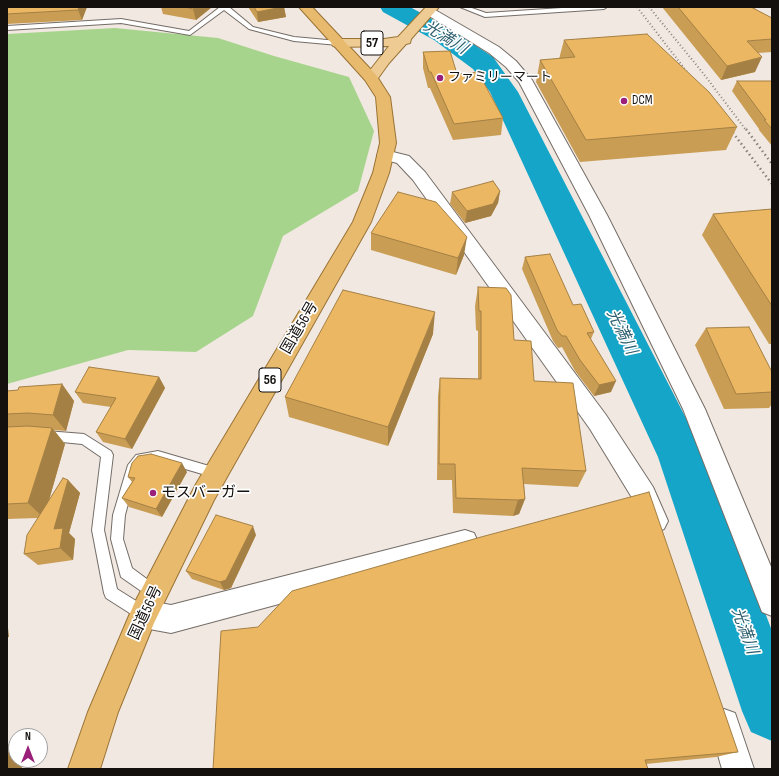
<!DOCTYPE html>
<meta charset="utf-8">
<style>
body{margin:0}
#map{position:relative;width:779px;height:776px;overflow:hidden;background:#f1e8e1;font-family:"Sofia Sans Condensed",sans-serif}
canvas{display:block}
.frame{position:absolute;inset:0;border:8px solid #13100e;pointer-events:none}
.north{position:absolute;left:8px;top:728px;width:40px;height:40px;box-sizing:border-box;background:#fff;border:1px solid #a19f9f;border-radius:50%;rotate:0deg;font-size:11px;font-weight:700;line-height:16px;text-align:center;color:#13100e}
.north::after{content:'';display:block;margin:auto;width:14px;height:18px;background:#9a1f78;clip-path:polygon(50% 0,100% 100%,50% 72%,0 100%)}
</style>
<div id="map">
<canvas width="779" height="776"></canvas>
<div class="frame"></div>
<div class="north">N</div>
</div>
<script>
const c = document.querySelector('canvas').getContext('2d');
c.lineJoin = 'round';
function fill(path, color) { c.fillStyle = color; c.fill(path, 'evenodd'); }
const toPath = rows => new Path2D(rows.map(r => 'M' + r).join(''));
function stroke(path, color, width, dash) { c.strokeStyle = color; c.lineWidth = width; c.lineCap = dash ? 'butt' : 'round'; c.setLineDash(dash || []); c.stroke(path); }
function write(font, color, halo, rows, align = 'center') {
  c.font = font + ' "Sofia Sans Condensed","Noto Sans JP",sans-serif'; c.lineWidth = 3.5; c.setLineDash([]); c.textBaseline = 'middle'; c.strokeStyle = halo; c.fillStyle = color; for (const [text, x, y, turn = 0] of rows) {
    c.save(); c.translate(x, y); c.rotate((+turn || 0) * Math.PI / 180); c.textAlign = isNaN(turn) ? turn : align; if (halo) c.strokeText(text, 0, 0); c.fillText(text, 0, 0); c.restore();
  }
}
const green = toPath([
 [115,28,218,38,274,56,349,77,374,131,358,191,283,236,253,316,196,352,128,350,7,384,7,34]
]);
const river = toPath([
 [380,7,410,7,452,30,493,57,518,92,706,457,772,631,772,741,751,732,742,711,658,457,490,92,473,69,434,40,383,12,380,7]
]);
const service = toPath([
 [220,7,229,7,253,27,294,37,338,41,341,43,338,45,294,41,249,29,224,10,190,35,121,23,7,30,7,26,121,19,189,31,220,7],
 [460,7,469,7,486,13,577,7,607,7,604,9,485,17,460,7],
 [46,431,84,434,111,451,113,455,104,530,117,589,149,609,151,614,149,619,144,621,139,619,106,598,104,593,92,530,101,457,82,444,42,440,40,436,42,432,46,431],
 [158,451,216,468,220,469,222,473,220,477,216,478,158,461,143,464,137,471,125,515,123,539,132,568,159,588,161,593,159,598,154,600,121,577,111,539,113,515,128,465,136,455,158,451]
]);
const minor = toPath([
 [430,7,499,47,516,61,532,80,607,215,705,409,772,569,772,616,762,612,683,409,589,215,519,82,506,67,489,53,426,14,424,11,430,7],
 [385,150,409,156,425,172,606,415,653,487,668,521,664,529,655,533,646,529,634,501,590,429,413,180,397,163,379,158,377,155,379,152,385,150],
 [465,530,474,533,478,542,474,551,465,554,171,633,144,628,134,624,130,614,134,604,144,600,171,605,465,530],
 [724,709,735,713,754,769,722,769,709,724,713,713,724,709]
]);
const primary = toPath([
 [426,7,439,7,411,39,410,43,406,44,389,63,376,81,371,82,366,81,364,78,389,46,338,47,333,46,331,43,333,40,338,39,384,39,398,37,426,7]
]);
const trunk = toPath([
 [299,7,312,7,376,75,390,97,396,143,389,173,371,222,214,500,154,623,118,712,100,769,68,769,88,712,134,604,196,484,353,222,373,173,380,143,376,97,365,80,299,7]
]);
const railFar1 = toPath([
 [637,7,694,81],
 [649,7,703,73,746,130],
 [727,125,731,130]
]);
const rail = toPath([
 [730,129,772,184],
 [746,129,772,164]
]);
const wall = toPath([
 [7,7,87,7,82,20,7,24],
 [161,7,212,7,196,20,163,14],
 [248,7,284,7,286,17,258,22],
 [662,7,756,7,755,9,772,18,772,52,758,53,755,72,721,80],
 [564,40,737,127,726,150,580,162,536,82,540,60,559,59],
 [423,52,457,74,503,118,501,135,453,140,430,88,428,88,423,68],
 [737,81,772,81,772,146,759,130,759,129,732,91],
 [500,191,498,203,491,216,465,223,450,204,452,192],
 [772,209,772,344,769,344,702,235,713,214],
 [371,233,464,255,456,275,371,250],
 [525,257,573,305,594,332,591,339,611,392,594,396,575,371,562,347,558,348,553,341,522,269],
 [478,287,514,340,534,381,586,471,578,487,524,484,525,499,519,514,513,516,453,513,452,480,437,480,438,396,440,378,478,379,478,331,476,330,475,306],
 [706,328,772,372,772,404,769,408,724,409,695,345],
 [433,334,388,446,289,417,285,397],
 [159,377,165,388,132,449,103,442,96,432,111,407,83,403,75,392],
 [62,384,74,401,66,431,54,430,65,444,49,500,68,480,80,493,69,533,75,539,73,560,38,565,24,554,38,518,7,519,7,391,18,390],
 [187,472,162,517,129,507,122,498,132,482,128,477],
 [256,535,231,588,224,590,192,579,186,571],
 [738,752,716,757,646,764,213,769]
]);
const shadedWall = toPath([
 [79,7,87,7,82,20,78,10],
 [196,7,212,7,196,20,193,9],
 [282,7,284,7,286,17,258,22,257,12],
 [762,57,755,72,721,80,727,66],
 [500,191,498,203,491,216,465,223,467,211],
 [467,237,464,255,456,275,458,258],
 [435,312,433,334,388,446,388,427],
 [159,377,165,388,132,449,125,439],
 [616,381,611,392,594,396,599,385],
 [62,384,74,401,66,431,53,415],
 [52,428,65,444,44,518,28,503],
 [182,463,187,472,162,517,156,509],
 [68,480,80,493,69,533,75,539,73,560,60,548,54,529],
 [525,499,519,514,513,516,518,500],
 [253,526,256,535,231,588,224,590,220,582],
 [7,619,9,637,7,637],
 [7,744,16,746,16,760,21,760,22,769,7,769]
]);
const building = toPath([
 [7,7,79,7,78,10,7,14,7,7],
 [185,7,196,7,193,9,185,7],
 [254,7,282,7,257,12,254,7],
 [678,7,751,7,772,18,772,39,747,41,762,57,727,66,678,7],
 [647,34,709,92,737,127,586,140,540,60,575,57,564,40,647,34],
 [450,51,457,74,478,72,503,118,454,124,431,72,429,72,423,52,450,51],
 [737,81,772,81,772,129,764,120,766,120,737,81],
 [493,181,500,191,493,204,467,211,452,192,493,181],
 [398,192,436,202,467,237,458,258,371,233,398,192],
 [772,209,772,306,713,214,772,209],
 [550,254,573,305,581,304,594,332,587,333,616,381,599,385,580,360,566,336,562,336,557,330,525,257,550,254],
 [478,287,506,288,511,295,514,340,531,341,534,381,573,383,586,471,522,468,525,499,518,500,456,498,455,464,439,464,440,378,481,379,481,311,479,311,478,287],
 [343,290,435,312,388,427,285,397,343,290],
 [749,327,772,372,772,392,736,394,706,328,749,327],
 [89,367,159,377,125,439,96,432,116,398,75,392,89,367],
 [62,384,53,415,28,413,7,414,7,391,18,390,19,387,62,384],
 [28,426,52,428,28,503,7,504,7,427,28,426],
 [151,454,182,463,156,509,122,498,135,478,128,477,132,463,138,456,151,454],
 [63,478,68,480,54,529,63,528,60,548,24,554,27,535,63,478],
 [649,492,738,752,645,760,648,769,213,769,221,631,258,627,292,591,481,537,649,492],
 [216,515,253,526,226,580,220,582,186,571,216,515]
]);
const markers = [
 [440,78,4,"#9a1f78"],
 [624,101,4,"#9a1f78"],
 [153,493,4,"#9a1f78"]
];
const farPoinames = [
 ["ファミリーマート",448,78],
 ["DCM",632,101]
];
const shields = [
 [372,43,22],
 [270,380,22]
];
const shieldNames = [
 ["57",372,43],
 ["56",270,380]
];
const streetNames = [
 ["国道56号",300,328,-60],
 ["国道56号",146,613,-65]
];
const poiNames = [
 ["モスバーガー",161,493]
];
const waterNames = [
 ["光満川",445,38,32],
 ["光満川",621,332,64],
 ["光満川",744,631,70]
];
fill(green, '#a7d48c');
fill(river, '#14a5c8');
stroke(service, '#746d67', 2);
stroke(minor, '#746d67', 2);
stroke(primary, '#9a7335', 2);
stroke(trunk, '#9a7335', 2);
fill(service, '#fff');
fill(minor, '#fff');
fill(primary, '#eecb92');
fill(trunk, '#e8ba6e');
stroke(railFar1, '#88827d', 2, [1, 2.5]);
stroke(rail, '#88827d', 2.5, [1.5, 3]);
fill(wall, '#ca9d54');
fill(shadedWall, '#a48045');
fill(building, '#ebb762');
stroke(building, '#a48045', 1);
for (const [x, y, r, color] of markers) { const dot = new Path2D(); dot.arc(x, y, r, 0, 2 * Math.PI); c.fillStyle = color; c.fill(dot); stroke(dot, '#fff', 1.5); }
write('13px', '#13100e', '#fff', farPoinames, 'left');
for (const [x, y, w] of shields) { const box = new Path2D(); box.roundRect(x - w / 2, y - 12, w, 24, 3); c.fillStyle = '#fff'; c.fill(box); stroke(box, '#13100e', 1); }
write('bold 14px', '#13100e', null, shieldNames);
write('15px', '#13100e', '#fff', streetNames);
write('15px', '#13100e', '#fff', poiNames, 'left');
write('italic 16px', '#2c5e6e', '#fff', waterNames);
</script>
